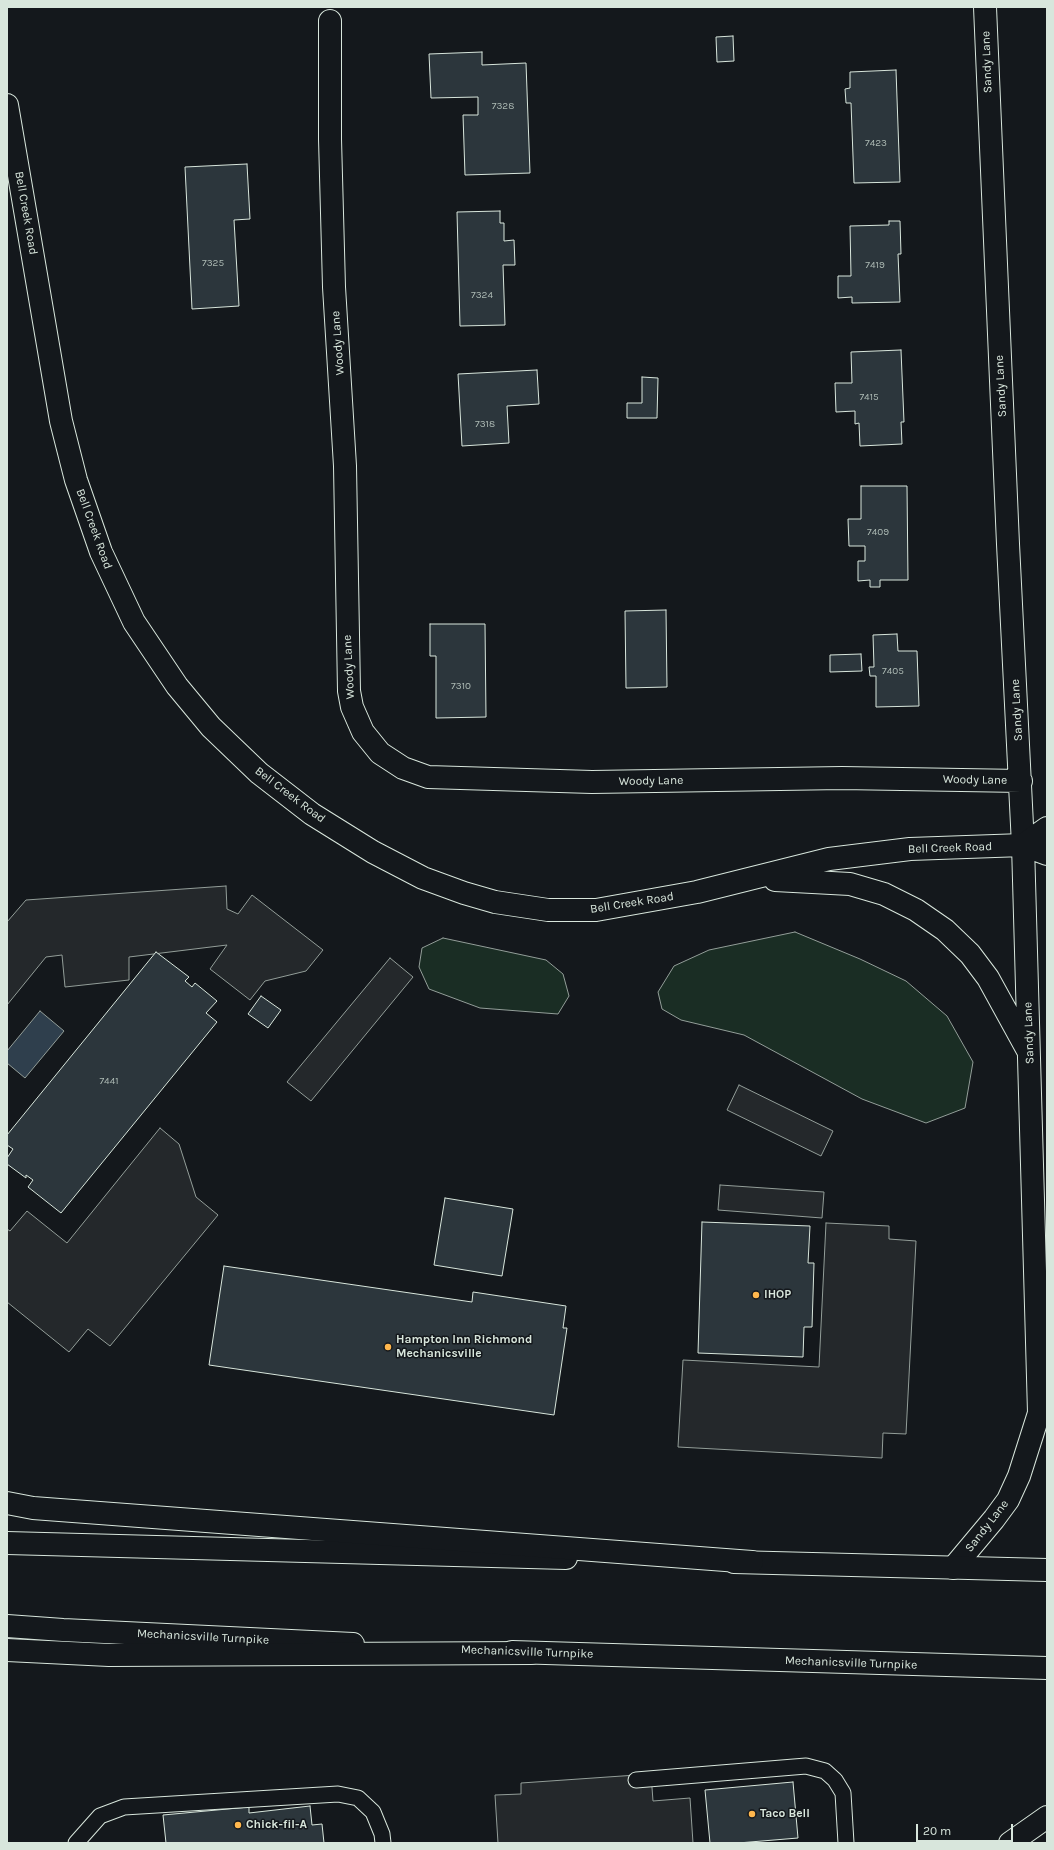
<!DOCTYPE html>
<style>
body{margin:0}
#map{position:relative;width:1054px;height:1850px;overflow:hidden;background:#14181c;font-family:Karla,sans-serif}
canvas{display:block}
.frame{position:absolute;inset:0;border:8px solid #d8e6dc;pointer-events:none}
.scale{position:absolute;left:916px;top:1824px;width:97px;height:18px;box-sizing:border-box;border:2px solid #d8e6dc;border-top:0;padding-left:5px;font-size:12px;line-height:14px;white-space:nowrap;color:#d8e6dc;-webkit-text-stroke:3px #14181c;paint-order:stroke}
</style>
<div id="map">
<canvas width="1054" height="1850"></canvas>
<div class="frame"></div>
<div class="scale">20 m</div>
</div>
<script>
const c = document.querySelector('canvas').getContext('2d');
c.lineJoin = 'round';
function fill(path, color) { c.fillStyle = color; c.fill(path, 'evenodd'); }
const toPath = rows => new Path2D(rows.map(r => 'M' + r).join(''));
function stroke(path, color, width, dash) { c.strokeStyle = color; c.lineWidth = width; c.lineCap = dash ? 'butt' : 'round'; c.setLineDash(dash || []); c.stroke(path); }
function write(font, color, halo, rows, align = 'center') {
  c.font = font + ' Karla,sans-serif'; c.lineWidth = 3; c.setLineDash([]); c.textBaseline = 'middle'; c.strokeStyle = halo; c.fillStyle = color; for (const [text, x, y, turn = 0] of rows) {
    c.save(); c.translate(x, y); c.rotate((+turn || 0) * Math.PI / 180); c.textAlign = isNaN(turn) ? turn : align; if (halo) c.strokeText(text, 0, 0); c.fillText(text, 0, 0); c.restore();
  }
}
const green = toPath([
 [795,932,860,959,906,981,947,1016,973,1062,965,1108,926,1123,862,1099,744,1035,681,1020,662,1009,658,992,674,966,709,950,795,932],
 [443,938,546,960,563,974,569,996,558,1014,480,1008,429,989,419,967,422,948,443,938]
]);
const parking = toPath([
 [226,886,227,909,238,914,252,895,323,950,306,971,265,981,250,1000,210,969,227,945,129,957,129,980,65,987,62,955,46,957,7,1005,7,922,26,900,226,886],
 [390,958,413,977,311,1101,287,1082,390,958],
 [739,1085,833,1131,821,1156,727,1110,739,1085],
 [160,1128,179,1144,196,1197,218,1215,110,1346,88,1329,69,1352,7,1302,7,1229,10,1231,27,1211,67,1243,160,1128],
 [720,1185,824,1192,822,1218,718,1210,720,1185],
 [826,1223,889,1226,889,1239,916,1241,906,1434,883,1433,882,1458,678,1447,683,1360,819,1367,826,1223],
 [651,1774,653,1801,690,1798,693,1843,498,1843,495,1795,521,1794,521,1783,651,1774]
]);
const water = toPath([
 [40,1011,64,1031,25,1078,7,1063,7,1051,40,1011]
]);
const building = toPath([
 [733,36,734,61,717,62,716,37,733,36],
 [482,52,482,65,526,63,530,173,465,175,463,115,478,115,478,97,431,98,429,54,482,52],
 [896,70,900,182,854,183,851,103,846,103,845,89,850,88,850,72,896,70],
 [247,164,250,219,234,220,239,306,192,309,185,167,247,164],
 [500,211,500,223,504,223,504,241,514,240,515,265,503,265,505,325,460,326,457,212,500,211],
 [889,221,900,221,901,254,898,254,900,302,852,303,852,297,838,298,838,276,851,276,850,226,889,225,889,221],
 [901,350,904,422,901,422,902,444,860,446,859,423,855,424,855,411,836,412,835,383,852,383,851,352,901,350],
 [537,370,539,404,507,406,509,443,462,446,458,374,537,370],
 [642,377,658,378,657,418,627,418,627,403,642,403,642,377],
 [861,486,907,486,908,580,880,580,880,587,870,587,870,580,858,581,858,561,865,561,865,546,849,546,848,519,861,519,861,486],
 [666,610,667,687,626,688,625,611,666,610],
 [430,624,485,624,486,717,436,718,436,656,430,656,430,624],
 [897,634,898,651,917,651,919,706,876,707,876,676,870,676,869,667,874,667,873,635,897,634],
 [861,654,862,671,830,672,830,655,861,654],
 [156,952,189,977,185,981,192,987,195,983,217,1001,206,1013,217,1022,61,1213,28,1187,33,1180,26,1175,26,1178,7,1164,7,1158,13,1149,7,1145,7,1135,156,952],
 [261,996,281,1010,268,1028,248,1014,261,996],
 [445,1198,513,1209,502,1276,434,1265,445,1198],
 [702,1222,810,1226,808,1263,814,1263,812,1327,804,1327,803,1357,698,1353,702,1222],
 [224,1266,472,1302,473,1292,566,1306,563,1328,567,1328,554,1415,209,1365,224,1266],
 [793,1782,798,1838,738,1843,710,1843,705,1790,793,1782],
 [310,1806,312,1825,322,1824,324,1843,166,1843,163,1815,249,1807,249,1813,310,1806]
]);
const service = toPath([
 [636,1780,806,1766,825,1771,835,1780,843,1793,846,1843],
 [76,1843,100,1816,124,1807,338,1794,358,1798,373,1812,382,1834,383,1843]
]);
const minor = toPath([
 [985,7,1008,544,1023,845],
 [330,21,330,139,334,287,345,466,349,691,352,707,363,732,380,753,403,768,428,777,592,782,842,778,1021,781],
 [1010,1843,1047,1817]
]);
const tertiary = toPath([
 [7,105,61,421,76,480,101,552,134,622,177,686,211,727,259,773,312,814,373,852,423,878,464,893,495,902,548,910,596,910,697,892,829,859,910,849,1023,845,1047,854],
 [1023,845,1047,828],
 [775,880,850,884,884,894,916,910,945,930,970,954,988,978,1027,1049],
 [953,1568,994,1519,1008,1500,1019,1476,1039,1413,1023,845]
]);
const trunk = toPath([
 [7,1543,566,1558],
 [734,1562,1047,1570],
 [7,1626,63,1630,353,1644],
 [512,1652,1047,1668]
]);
const motorway = toPath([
 [7,1503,33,1508,752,1562],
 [7,1650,109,1655,531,1653]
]);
const markers = [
 [756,1295,4,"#ffb74d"],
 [388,1347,4,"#ffb74d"],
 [752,1814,4,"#ffb74d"],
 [238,1825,4,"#ffb74d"]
];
const numberNames = [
 ["7328",503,106],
 ["7423",876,143],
 ["7325",213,263],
 ["7419",875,265],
 ["7324",482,295],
 ["7415",869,397],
 ["7318",485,424],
 ["7409",878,532],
 ["7405",893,671],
 ["7310",461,686],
 ["7441",109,1081]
];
const streetNames = [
 ["Sandy Lane",987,62,-92],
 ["Bell Creek Road",26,213,80],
 ["Woody Lane",338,343,-94],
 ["Sandy Lane",1001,386,-93],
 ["Bell Creek Road",94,529,70],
 ["Woody Lane",349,667,-93],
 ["Sandy Lane",1017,710,-93],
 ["Woody Lane",975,780,1],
 ["Woody Lane",651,781,-1],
 ["Bell Creek Road",290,795,37],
 ["Bell Creek Road",950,848,-2],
 ["Bell Creek Road",632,903,-9],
 ["Sandy Lane",1029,1033,-92],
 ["Sandy Lane",987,1526,-52],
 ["Mechanicsville Turnpike",203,1637,3],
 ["Mechanicsville Turnpike",527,1652,2],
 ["Mechanicsville Turnpike",851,1663,2]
];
const poiNames = [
 ["IHOP",764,1295],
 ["Hampton Inn Richmond",396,1340],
 ["Mechanicsville",396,1354],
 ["Taco Bell",760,1814],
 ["Chick-fil-A",246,1825]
];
fill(green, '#1a2d24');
stroke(green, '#939e99', 1);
fill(parking, '#24282b');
stroke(parking, '#939e99', 1);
fill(water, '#2f3f4d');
stroke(water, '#939e99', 1);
fill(building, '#2c363c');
stroke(building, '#d8e6dc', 1);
stroke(service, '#d8e6dc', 17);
stroke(minor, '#d8e6dc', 24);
stroke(tertiary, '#d8e6dc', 24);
stroke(trunk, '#d8e6dc', 24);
stroke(motorway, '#d8e6dc', 24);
stroke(service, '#14181c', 15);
stroke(minor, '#14181c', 22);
stroke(tertiary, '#14181c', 22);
stroke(trunk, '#14181c', 22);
stroke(motorway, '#14181c', 22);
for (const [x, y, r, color] of markers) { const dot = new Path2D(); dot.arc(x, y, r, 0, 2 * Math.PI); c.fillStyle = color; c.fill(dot); stroke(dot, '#14181c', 1.5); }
write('10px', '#adbab4', null, numberNames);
write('12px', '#d8e6dc', '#14181c', streetNames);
write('bold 12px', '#d8e6dc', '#14181c', poiNames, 'left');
</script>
